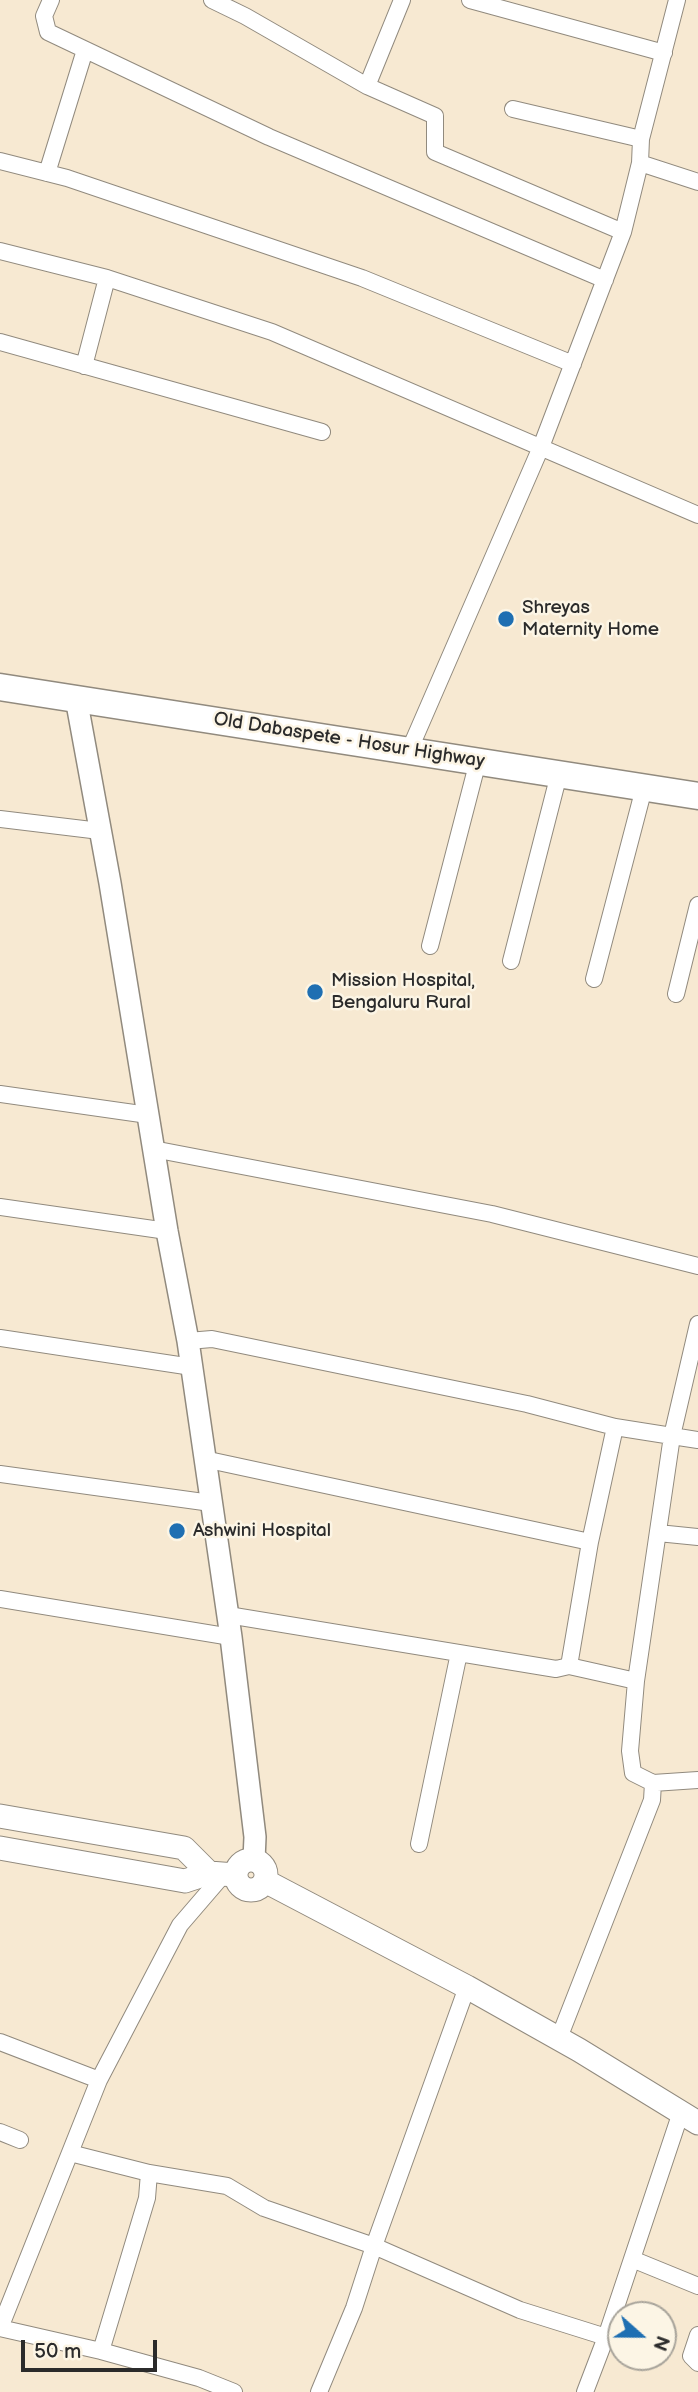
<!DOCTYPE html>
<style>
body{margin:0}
#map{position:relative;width:698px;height:2392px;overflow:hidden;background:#f7e9d2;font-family:"Balsamiq Sans",sans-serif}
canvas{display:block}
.north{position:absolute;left:607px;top:2301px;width:70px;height:70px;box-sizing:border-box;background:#fcf5e5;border:2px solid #a8a49b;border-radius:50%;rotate:111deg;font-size:19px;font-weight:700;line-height:28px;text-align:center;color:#2b2b2b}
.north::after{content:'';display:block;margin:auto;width:24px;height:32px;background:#1f6fb2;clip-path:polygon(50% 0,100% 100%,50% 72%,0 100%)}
.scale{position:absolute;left:21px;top:2340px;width:136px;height:32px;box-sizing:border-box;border:4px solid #2b2b2b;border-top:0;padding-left:9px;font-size:21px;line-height:24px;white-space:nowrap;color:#2b2b2b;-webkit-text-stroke:5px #fcf5e5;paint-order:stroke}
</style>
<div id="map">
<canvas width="698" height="2392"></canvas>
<div class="north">N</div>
<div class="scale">50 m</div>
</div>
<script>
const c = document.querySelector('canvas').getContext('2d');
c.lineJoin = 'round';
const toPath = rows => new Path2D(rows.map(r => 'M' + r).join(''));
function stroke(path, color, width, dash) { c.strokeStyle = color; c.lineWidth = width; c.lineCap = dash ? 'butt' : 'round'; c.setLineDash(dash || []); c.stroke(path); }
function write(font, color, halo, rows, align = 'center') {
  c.font = font + ' "Balsamiq Sans",sans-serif'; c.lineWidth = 5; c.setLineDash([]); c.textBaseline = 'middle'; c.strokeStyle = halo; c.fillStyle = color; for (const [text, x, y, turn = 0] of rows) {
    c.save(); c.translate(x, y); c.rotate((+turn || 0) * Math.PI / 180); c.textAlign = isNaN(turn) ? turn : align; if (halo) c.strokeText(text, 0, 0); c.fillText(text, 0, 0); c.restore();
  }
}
const minor = toPath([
 [51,0,44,16,48,32,269,137,605,280],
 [212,0,245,16,367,86,435,116,435,152,623,232],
 [470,0,664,53],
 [367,86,402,0],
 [513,109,641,139],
 [0,161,67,178,362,278,573,364],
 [640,163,698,182],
 [47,173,85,50],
 [0,251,107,278,272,332,698,515],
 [0,342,322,432],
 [84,366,107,278],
 [409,751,541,447,623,232,640,163,641,139,677,0],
 [0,819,100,831],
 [430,946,478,761],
 [511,961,559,774],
 [594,979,644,788],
 [676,994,698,905],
 [0,1094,148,1115],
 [153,1149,492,1214,698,1266],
 [0,1207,167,1231],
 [698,1324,672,1436,698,1440],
 [0,1338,192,1367],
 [188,1341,212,1339,527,1404,615,1427,672,1436,636,1681,630,1751,633,1773,653,1783,698,1780],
 [204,1459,590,1542],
 [0,1474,211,1503],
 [658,1533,698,1537],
 [0,1599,231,1637],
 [228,1615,556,1669,569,1666,636,1681],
 [569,1666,590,1542,615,1427],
 [419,1844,459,1653],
 [559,2038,652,1800,653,1783],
 [0,2042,99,2080],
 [0,2132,20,2140],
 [70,2153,149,2173,227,2186,264,2208,374,2246,467,1987],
 [632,2259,698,2286],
 [0,2328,99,2080,180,1925,223,1875],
 [0,2328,101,2351,199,2378,234,2392],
 [698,2335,691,2356,698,2363],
 [101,2351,147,2198,149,2173],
 [319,2392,354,2308,374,2246,520,2310,606,2337],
 [585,2392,606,2337,681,2112]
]);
const tertiary = toPath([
 [76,698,110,883,167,1231,188,1341,231,1637,255,1837,254,1860]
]);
const secondary = toPath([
 [0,1816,184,1848,209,1873],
 [0,1848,185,1881,209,1873,235,1875],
 '236 1875a15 15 0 1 1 30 0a15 15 0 1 1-30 0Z',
 [265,1881,467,1987,579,2050,698,2123]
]);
const primary = toPath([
 [0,687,698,796]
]);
const markers = [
 [506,619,9,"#1f6fb2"],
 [315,992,9,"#1f6fb2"],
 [177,1531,9,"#1f6fb2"]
];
const poiNames = [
 ["Shreyas",522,608],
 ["Maternity Home",522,630],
 ["Mission Hospital,",331,981],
 ["Bengaluru Rural",331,1003],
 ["Ashwini Hospital",193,1531]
];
const streetNames = [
 ["Old Dabaspete - Hosur Highway",349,741,9]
];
stroke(minor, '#918a7e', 18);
stroke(tertiary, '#918a7e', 24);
stroke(secondary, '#918a7e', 25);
stroke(primary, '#918a7e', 29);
stroke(minor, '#fff', 16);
stroke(tertiary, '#fff', 21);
stroke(secondary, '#fff', 23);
stroke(primary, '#fff', 26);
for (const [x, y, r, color] of markers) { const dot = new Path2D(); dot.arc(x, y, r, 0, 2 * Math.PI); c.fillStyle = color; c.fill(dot); stroke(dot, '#fcf5e5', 2.5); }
write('19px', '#2b2b2b', '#fcf5e5', poiNames, 'left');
write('19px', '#2b2b2b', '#fcf5e5', streetNames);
</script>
